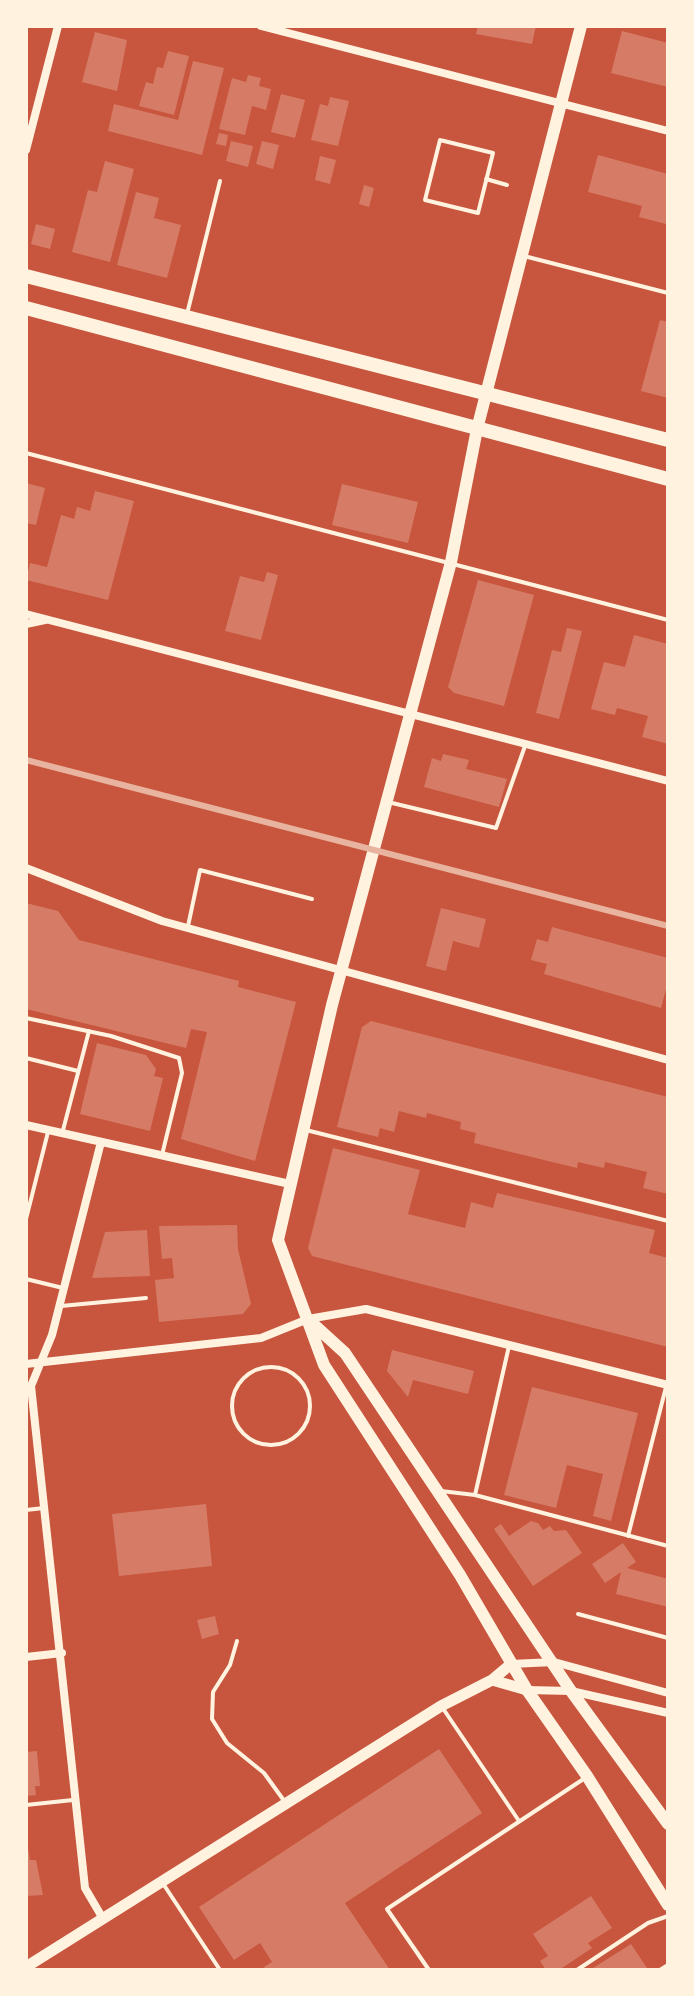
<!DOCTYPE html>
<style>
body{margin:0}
#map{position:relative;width:694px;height:1996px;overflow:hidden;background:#c8553d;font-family:Helvetica,sans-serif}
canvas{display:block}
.frame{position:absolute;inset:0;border:28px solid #fff3e0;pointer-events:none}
</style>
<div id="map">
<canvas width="694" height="1996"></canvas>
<div class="frame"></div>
</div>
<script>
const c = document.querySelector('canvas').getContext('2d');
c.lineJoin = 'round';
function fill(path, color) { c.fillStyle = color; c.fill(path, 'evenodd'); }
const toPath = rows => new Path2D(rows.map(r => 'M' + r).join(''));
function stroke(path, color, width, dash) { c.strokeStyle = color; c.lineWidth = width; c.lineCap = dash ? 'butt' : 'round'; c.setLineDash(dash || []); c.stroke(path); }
const building = toPath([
 [478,26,536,26,532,44,476,34],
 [622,31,668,43,668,87,611,73],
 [95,32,127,40,117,91,82,82],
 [168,51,189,56,174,115,139,106,146,82,153,84,157,67,163,68],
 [193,61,224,68,202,155,108,131,114,104,178,120],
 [248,75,261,78,259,86,271,89,266,110,252,106,245,135,219,129,232,78,246,82],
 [281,94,305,100,295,138,271,132],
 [330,97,349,101,338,146,311,140,320,104,328,106],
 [219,133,228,135,226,146,216,144],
 [231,141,253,146,248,167,226,161],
 [262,141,279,145,273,169,256,164],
 [598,155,668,174,666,224,639,217,642,206,588,192],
 [320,156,336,160,330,184,315,180],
 [105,161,134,169,110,262,72,252,88,190,97,192],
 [364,185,374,188,369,207,359,204],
 [136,192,159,198,154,218,181,225,167,278,117,265],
 [36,224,55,229,50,249,31,244],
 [660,320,668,322,668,398,641,391],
 [26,483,45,488,36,525,26,523],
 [342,484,418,502,408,543,332,525],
 [95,491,134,501,108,600,26,580,30,563,47,567,61,515,74,519,77,507,90,511],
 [267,572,278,575,261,640,225,631,240,576,264,582],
 [478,580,534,595,504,706,454,693,448,687],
 [567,628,582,631,559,719,536,713,552,650,561,652],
 [634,635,668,644,668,744,642,737,648,716,617,708,615,715,591,709,604,662,625,667],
 [443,754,469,760,466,769,507,779,499,807,424,787,432,758,441,761],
 [26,903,58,911,79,940,239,981,238,987,296,1002,255,1161,181,1139,207,1032,191,1029,186,1048,26,1009],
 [441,908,486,919,479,948,453,941,446,971,426,966],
 [552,927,668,958,668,982,661,1008,544,974,547,964,531,960,537,939,548,942],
 [371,1021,668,1097,668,1194,643,1188,647,1172,605,1162,604,1168,578,1162,577,1168,474,1143,476,1133,460,1129,461,1122,427,1113,426,1118,399,1111,394,1132,380,1128,378,1137,337,1127,362,1027],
 [97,1043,146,1055,156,1069,154,1076,163,1078,150,1131,80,1114],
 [333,1148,420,1170,408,1214,465,1228,471,1202,493,1208,497,1193,655,1230,649,1253,668,1258,668,1347,312,1256,308,1248],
 [237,1225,238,1249,251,1304,243,1314,159,1322,155,1280,174,1278,172,1258,162,1259,159,1226],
 [147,1230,150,1276,92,1278,105,1232],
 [392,1350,474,1371,468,1394,413,1380,408,1397,387,1371],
 [532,1387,638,1413,611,1521,593,1516,603,1474,567,1465,556,1508,504,1495],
 [206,1504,212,1566,119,1576,112,1514],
 [531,1521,538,1523,543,1530,550,1526,554,1531,566,1530,582,1553,533,1586,494,1529,501,1524,509,1536],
 [623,1543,636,1562,627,1568,668,1579,668,1607,616,1594,621,1572,605,1583,592,1564],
 [215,1616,219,1634,202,1639,197,1620],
 [439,1749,482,1813,345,1903,390,1970,266,1970,264,1967,272,1962,260,1943,234,1960,199,1907],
 [37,1751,40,1786,35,1786,36,1795,26,1796,26,1752],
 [26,1837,30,1860,36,1860,43,1895,26,1896],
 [591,1896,612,1928,588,1943,592,1948,559,1970,546,1970,540,1961,548,1956,533,1934],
 [631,1944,647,1968,645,1970,590,1970]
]);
const path = toPath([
 [440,140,493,153,478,213,425,200,440,140],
 [486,179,507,185],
 '232 1406a39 39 0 1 1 78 0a39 39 0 1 1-78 0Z'
]);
const service = toPath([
 [524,256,668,293],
 [187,314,220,181],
 [26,453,668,620],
 [388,802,496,828,525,746],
 [188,926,200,870,312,899],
 [26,1018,111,1036,179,1058,182,1073,162,1155],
 [26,1058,78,1071],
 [306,1130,668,1221],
 [62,1134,89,1031],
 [26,1219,48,1132],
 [26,1279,63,1288],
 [61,1306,146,1298],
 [441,1491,475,1495,668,1546],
 [475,1495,509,1346],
 [26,1510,44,1508],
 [628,1536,666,1387],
 [578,1614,668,1638],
 [237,1641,230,1665,213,1692,212,1719,227,1743,264,1773,285,1802],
 [442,1707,519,1821],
 [26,1805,73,1800],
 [162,1882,220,1970],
 [429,1970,387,1909,585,1778],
 [577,1970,648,1923,668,1916],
 [660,1970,668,1965]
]);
const minor = toPath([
 [261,26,668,131],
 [26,150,58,26],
 [26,614,668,781],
 [26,624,45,620],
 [26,868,162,921,668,1060],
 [26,1125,290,1184],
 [101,1142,52,1335,31,1386,85,1888,102,1917],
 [26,1364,261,1338,308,1319,366,1309,668,1385],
 [26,1657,62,1653],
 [511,1664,554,1662,668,1693],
 [527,1690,571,1691,668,1713]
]);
const tertiary = toPath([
 [492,1680,527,1690],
 [26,1967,441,1706,492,1680,511,1664]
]);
const secondary = toPath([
 [581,26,477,429,451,562,332,1005,278,1240,324,1365,460,1575,527,1690,587,1776,668,1905],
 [311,1322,345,1353,571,1691,668,1824]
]);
const primary = toPath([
 [26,276,668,440],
 [26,308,668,479]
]);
const rail = toPath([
 [26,760,668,926]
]);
fill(building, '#d67c66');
stroke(path, '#fff3e0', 4);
stroke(service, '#fff3e0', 4);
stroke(minor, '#fff3e0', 8);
stroke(tertiary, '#fff3e0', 11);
stroke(secondary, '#fff3e0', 12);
stroke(primary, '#fff3e0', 14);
stroke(rail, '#e9b49f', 6);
</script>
